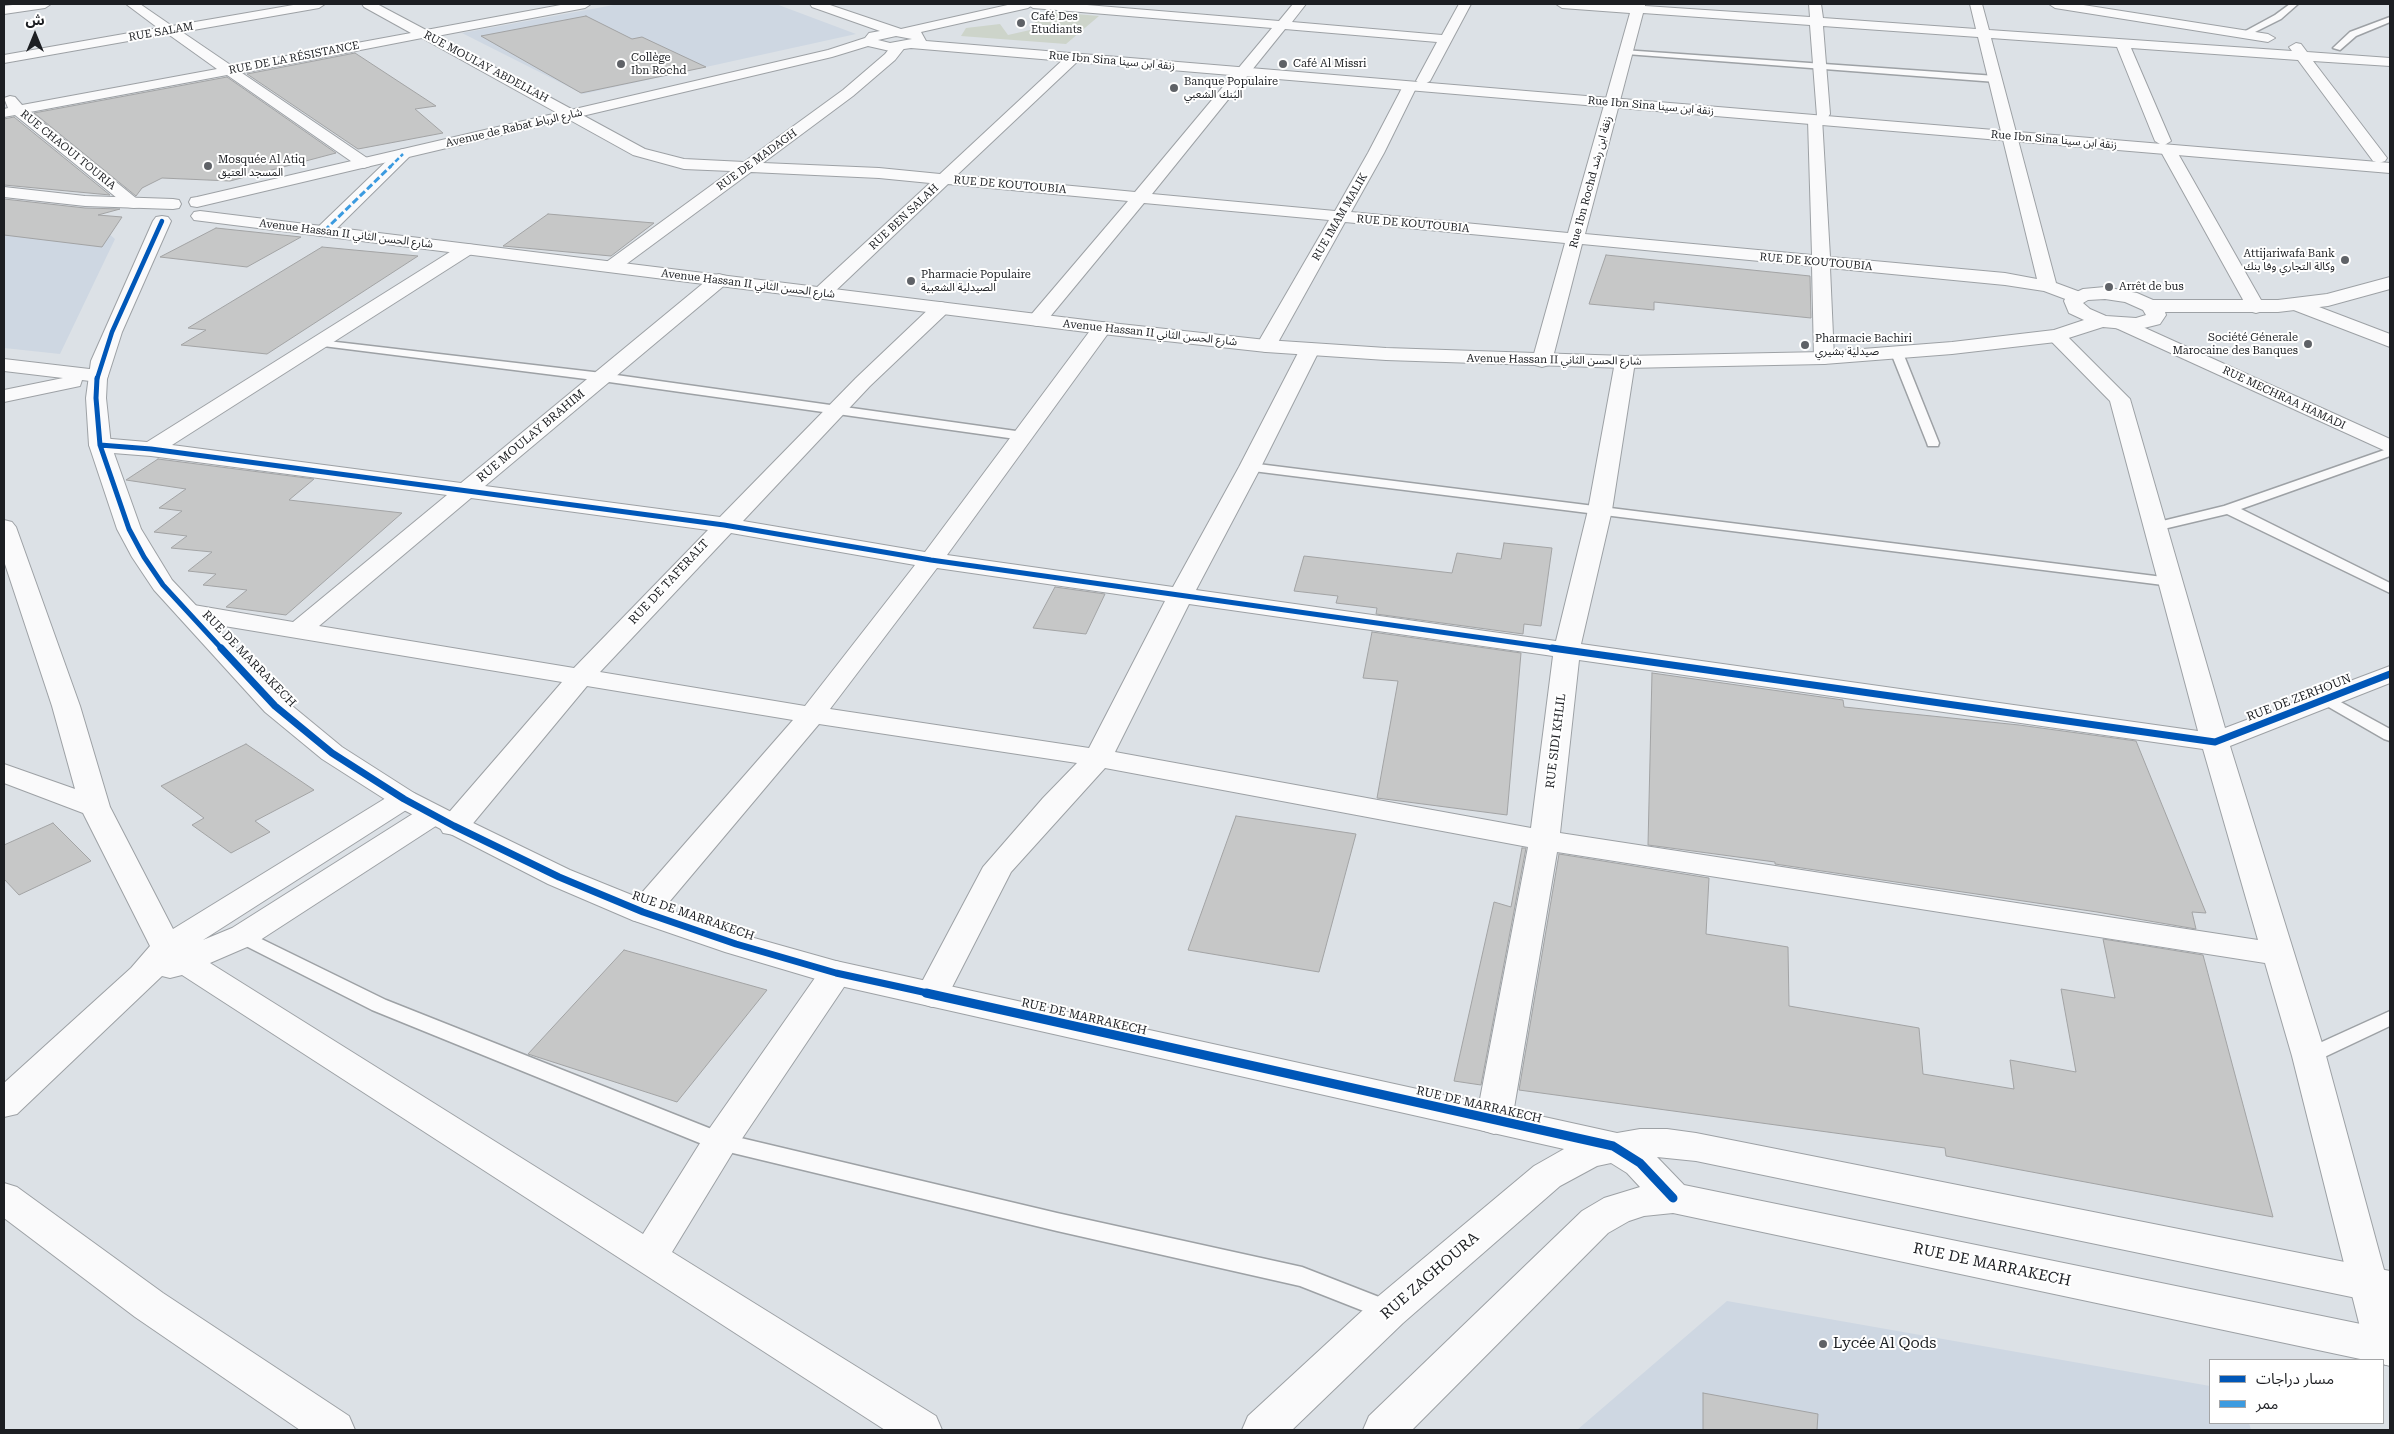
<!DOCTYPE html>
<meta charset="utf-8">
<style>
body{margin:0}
#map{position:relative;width:2394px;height:1434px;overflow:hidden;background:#dce1e6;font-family:"Roboto Serif","Noto Sans Arabic",serif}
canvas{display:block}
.frame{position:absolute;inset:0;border:5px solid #1c1e22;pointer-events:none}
.legend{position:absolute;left:2209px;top:1359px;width:175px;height:65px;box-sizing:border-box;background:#fff;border:1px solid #a4a5a7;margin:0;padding:6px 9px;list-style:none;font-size:15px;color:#1c1e22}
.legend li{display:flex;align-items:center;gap:10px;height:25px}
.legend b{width:25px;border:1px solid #a4a5a7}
.north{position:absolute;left:10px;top:10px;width:50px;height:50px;-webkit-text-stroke:4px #fff;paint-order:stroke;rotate:0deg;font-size:14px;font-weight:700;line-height:20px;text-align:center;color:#1c1e22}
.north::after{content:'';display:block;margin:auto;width:18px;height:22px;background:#1c1e22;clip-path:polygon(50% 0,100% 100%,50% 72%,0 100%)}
</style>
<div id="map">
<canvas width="2394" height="1434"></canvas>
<div class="frame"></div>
<ul class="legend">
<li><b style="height:6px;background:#0057b8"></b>مسار دراجات</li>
<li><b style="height:6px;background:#3c9be0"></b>ممر</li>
</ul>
<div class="north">ش</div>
</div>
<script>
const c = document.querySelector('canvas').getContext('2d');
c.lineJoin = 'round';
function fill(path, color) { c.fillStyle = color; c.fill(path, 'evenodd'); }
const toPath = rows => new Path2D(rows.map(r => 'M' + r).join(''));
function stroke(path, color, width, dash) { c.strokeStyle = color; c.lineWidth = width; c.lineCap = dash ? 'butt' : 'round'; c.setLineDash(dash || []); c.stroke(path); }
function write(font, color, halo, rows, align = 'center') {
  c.font = font + ' "Roboto Serif","Noto Sans Arabic",serif'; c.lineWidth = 4; c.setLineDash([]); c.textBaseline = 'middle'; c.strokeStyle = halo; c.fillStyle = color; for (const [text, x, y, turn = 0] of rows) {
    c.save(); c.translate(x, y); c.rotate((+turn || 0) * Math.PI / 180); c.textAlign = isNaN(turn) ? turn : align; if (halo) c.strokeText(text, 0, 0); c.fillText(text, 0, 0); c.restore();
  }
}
const built = toPath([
 [619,4,776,4,856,34,583,94,462,33],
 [4,207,92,219,115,239,60,354,4,348],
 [1727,1301,2210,1386,2210,1423,2249,1423,2251,1430,1577,1430]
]);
const green = toPath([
 [1053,12,1099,16,1066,44,961,36,966,28,1000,24,1008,35,1030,30,1036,24,1033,20]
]);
const building = toPath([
 [586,16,632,39,642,37,706,67,581,93,481,36,586,16],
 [355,53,436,106,415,109,443,133,358,149,247,74,355,53],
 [227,77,336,153,230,181,162,178,142,188,136,196,34,113,227,77],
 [14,117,110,195,4,185,4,119,14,117],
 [4,199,85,208,120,209,98,215,122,217,102,247,4,235,4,199],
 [548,214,654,223,611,256,503,246,548,214],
 [216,228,301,237,247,267,160,257,216,228],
 [322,247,418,256,267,354,181,345,206,330,188,328,322,247],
 [1606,255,1810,276,1811,318,1654,302,1654,310,1589,304,1606,255],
 [158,459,314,479,289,500,402,513,286,615,226,607,247,590,203,585,216,574,188,571,212,552,171,548,187,536,154,532,182,511,159,508,186,489,126,480,158,459],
 [1504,543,1552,548,1541,626,1524,624,1523,634,1376,614,1377,608,1336,603,1338,596,1294,591,1304,556,1452,573,1457,553,1501,559,1504,543],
 [1055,587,1105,594,1086,634,1033,628,1055,587],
 [1372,632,1521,653,1507,815,1377,798,1398,681,1363,678,1372,632],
 [1652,673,1843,700,1844,707,2019,725,2136,741,2206,913,2192,912,2196,929,2097,912,1775,864,1775,862,1648,845,1652,673],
 [246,744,314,790,255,821,270,832,231,853,192,825,204,818,161,786,246,744],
 [1236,816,1356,834,1319,972,1188,950,1236,816],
 [53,823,91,861,19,895,4,879,4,845,53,823],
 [1522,848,1526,848,1481,1085,1454,1081,1494,902,1511,907,1522,848],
 [1559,854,1709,878,1706,934,1788,947,1789,1006,1919,1028,1923,1074,2014,1089,2010,1060,2076,1072,2061,989,2115,998,2103,939,2203,955,2273,1217,1946,1156,1945,1148,1519,1090,1559,854],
 [624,950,767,990,677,1102,528,1054,624,950],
 [1703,1393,1818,1414,1817,1430,1703,1430,1703,1393]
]);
const service = toPath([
 [2290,4,2298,4,2281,19,2247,36,2240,34,2275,15,2290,4],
 [2390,17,2390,22,2356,36,2340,50,2333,48,2350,32,2390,17],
 [1623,50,1996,76,2000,79,1996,82,1626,54,1623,54,1623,50],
 [319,340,602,373,1023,432,1029,436,1023,440,602,381,315,345,313,343,319,340],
 [1897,349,1903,353,1939,443,1938,446,1928,446,1927,443,1891,353,1897,349],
 [2390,448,2390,456,2241,509,2390,583,2390,593,2227,514,2155,531,2148,527,2150,524,2224,506,2390,448],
 [1250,463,2171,578,2178,582,2171,586,1245,470,1243,467,1250,463],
 [2326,694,2390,729,2390,741,2384,739,2320,702,2318,699,2320,696,2326,694],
 [243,930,386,1000,724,1134,1057,1213,1302,1267,1397,1304,1401,1311,1397,1318,1389,1321,1300,1286,1057,1231,712,1148,372,1010,236,941,234,936,236,931,243,930],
 [2390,1011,2390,1026,2316,1061,2309,1064,2302,1061,2299,1056,2302,1051,2390,1011]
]);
const minor = toPath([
 [21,4,51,4,45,8,4,14,4,6,21,4],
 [126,4,140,4,172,26,299,4,325,4,319,8,182,32,232,66,411,33,364,7,362,4,377,4,426,30,566,4,591,4,585,8,437,36,645,149,684,159,744,162,843,90,885,54,894,43,899,42,906,46,895,60,853,96,763,163,879,168,940,174,1068,55,1073,54,1078,55,1080,58,1078,61,957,175,1135,192,1272,28,1033,8,1027,4,1075,4,1279,21,1293,4,1306,4,1292,22,1442,35,1459,4,1471,4,1430,81,1423,85,1416,81,1437,42,1285,29,1152,194,1335,211,1368,153,1403,86,1410,82,1417,86,1384,153,1351,212,1568,233,1630,13,1562,8,1556,4,1645,4,1645,6,1810,17,1809,4,1821,4,1823,18,1976,29,1970,4,1982,4,1989,30,2292,51,2289,47,2296,43,2301,44,2307,52,2390,58,2390,66,2313,61,2387,158,2385,161,2379,163,2373,161,2298,60,2131,48,2171,141,2163,146,2155,141,2117,47,1991,38,2056,283,2083,293,2085,297,2083,301,2076,303,2044,291,2005,285,1830,268,1834,358,1831,362,1824,364,1817,362,1814,358,1812,266,1582,244,1552,361,1549,365,1542,367,1535,365,1532,361,1565,243,1345,222,1276,346,1273,350,1266,352,1259,350,1256,346,1329,220,1144,203,1044,324,1037,326,1030,324,1027,320,1030,316,1128,201,948,184,829,297,822,299,815,297,813,293,815,289,930,183,879,178,751,172,617,271,605,271,602,267,605,263,731,171,684,169,633,155,422,38,242,73,370,160,372,163,370,166,364,168,358,166,227,75,30,112,142,203,140,207,134,208,128,207,15,115,4,117,4,109,8,108,4,98,10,96,15,97,22,105,217,69,168,34,4,63,4,55,158,28,126,4],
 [1643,13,1810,25,1817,116,1811,117,1808,120,1812,255,1585,234,1643,13],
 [1823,26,1978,37,2037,279,2005,273,1830,257,1822,118,1828,117,1830,114,1823,26],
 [2049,4,2077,4,2268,34,2275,38,2268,42,2055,8,2049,4],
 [2168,145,2176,150,2265,307,2263,311,2256,313,2249,311,2247,307,2160,150,2168,145],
 [403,149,409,151,411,154,409,157,330,235,318,235,315,231,318,227,397,151,403,149],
 [467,244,473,245,476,249,473,253,172,445,461,483,712,276,719,274,726,276,728,280,726,284,485,486,720,517,856,378,934,304,941,302,948,304,950,308,948,312,870,386,743,521,925,552,1095,324,1102,322,1109,324,1112,328,947,555,1173,587,1239,467,1300,349,1303,345,1310,343,1317,345,1320,349,1261,467,1196,590,1556,641,1588,510,1615,362,1618,358,1625,356,1632,358,1635,362,1612,510,1581,644,2198,731,2110,401,2046,336,2049,332,2056,330,2063,332,2130,399,2225,728,2390,666,2390,683,2230,746,2326,1056,2390,1292,2390,1363,2385,1365,2383,1360,2371,1359,2365,1347,2292,1056,2265,963,1557,852,1512,1120,1507,1130,1494,1134,1481,1130,1476,1120,1528,847,1105,768,1011,872,944,1003,932,1007,920,1003,915,995,983,867,1043,798,1077,763,819,724,654,920,643,923,632,920,627,912,632,904,793,720,587,686,465,833,454,835,443,833,439,826,442,822,254,944,210,963,643,1234,707,1132,824,965,836,961,848,965,852,973,848,981,733,1152,672,1252,936,1416,942,1430,885,1430,182,975,170,978,162,976,17,1114,4,1117,4,1083,131,968,150,946,83,813,4,783,4,764,75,789,52,706,4,561,4,520,12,522,16,527,80,706,110,807,173,929,394,793,404,790,414,793,419,799,414,805,203,940,232,928,422,808,432,806,442,808,447,815,445,817,562,682,188,620,179,617,175,612,179,607,188,604,293,622,447,495,151,456,100,452,92,450,89,445,92,440,100,438,147,442,461,245,467,244],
 [471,498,708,530,574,668,319,626,471,498],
 [731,533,915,565,805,706,600,672,731,533],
 [937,568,1165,601,1089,748,830,709,937,568],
 [1189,604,1553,656,1531,828,1115,752,1189,604],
 [1579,660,2203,749,2258,940,1560,833,1579,660],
 [2298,299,2390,334,2390,347,2291,309,2289,305,2291,301,2298,299],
 [2123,318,2390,439,2390,453,2116,328,2113,324,2116,320,2123,318],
 [4,359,98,370,105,372,108,376,105,380,98,382,82,380,80,386,4,402,4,390,63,378,4,371,4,359],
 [4,1183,17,1187,163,1293,349,1416,355,1430,300,1430,135,1317,4,1218,4,1183]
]);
const tertiary = toPath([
 [810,4,827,4,901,29,1012,4,1034,4,1028,8,921,32,926,41,2390,163,2390,173,911,48,890,51,868,46,832,57,197,207,191,206,189,202,191,198,197,197,828,50,865,38,869,33,880,31,812,7,810,4],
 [896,36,912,39,890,43,878,40,896,36],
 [4,187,85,196,173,199,179,200,181,204,179,208,173,209,85,206,4,197,4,187],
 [200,211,1102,322,1266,340,1386,348,1625,356,1824,352,1952,342,2054,330,2084,320,2069,313,2064,301,2066,297,2083,289,2105,287,2137,293,2153,300,2278,300,2327,294,2390,277,2390,289,2328,306,2278,312,2165,312,2166,315,2160,324,2136,330,2103,327,2056,342,1952,354,1824,364,1625,368,1386,360,1266,352,1102,334,194,220,191,216,194,212,200,211],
 [2105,299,2125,302,2143,310,2146,315,2136,318,2106,316,2090,309,2083,303,2088,300,2105,299],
 [162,216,168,217,171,221,122,332,107,379,106,398,111,445,141,529,172,580,285,700,342,747,414,793,465,819,570,870,654,904,747,936,836,961,1617,1133,1640,1129,1667,1129,1696,1133,2390,1271,2390,1305,1696,1161,1657,1157,1684,1185,2390,1330,2390,1366,2383,1364,2383,1360,2365,1360,1673,1213,1644,1216,1629,1221,1608,1233,1412,1430,1363,1430,1369,1416,1582,1211,1604,1198,1640,1187,1627,1173,1611,1163,1597,1166,1560,1186,1403,1323,1292,1430,1242,1430,1248,1416,1375,1299,1534,1166,1564,1149,836,985,725,952,632,920,548,884,394,805,322,759,265,712,154,590,132,557,117,529,89,445,86,398,91,361,153,221,156,217,162,216]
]);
const quietFar1 = toPath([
 [390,167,403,154]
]);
const quiet = toPath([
 [324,231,391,166]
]);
const cyclewayFar3 = toPath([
 [97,379,112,332,162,221]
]);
const cyclewayFar2 = toPath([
 [97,378,96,398,100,445,129,529,144,557,163,585,222,649],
 [100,445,151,449,724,525,931,560,1561,649]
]);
const cyclewayFar1 = toPath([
 [221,648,275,706,332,753,404,799,454,826,559,877,643,912,736,944,836,973,932,994],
 [1552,648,2215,742,2390,674]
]);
const cycleway = toPath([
 [926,993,1613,1146,1640,1163,1673,1198]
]);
const markers = [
 [1021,23,5,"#5f6267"],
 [621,64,5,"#5f6267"],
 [1283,64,5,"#5f6267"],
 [1174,88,5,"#5f6267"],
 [208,166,5,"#5f6267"],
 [2345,260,5,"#5f6267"],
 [911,281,5,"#5f6267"],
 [2109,287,5,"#5f6267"],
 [2308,344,5,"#5f6267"],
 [1805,345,5,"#5f6267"],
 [1823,1344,5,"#5f6267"]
];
const farPoinames = [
 ["Café Des",1031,17],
 ["Etudiants",1031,30],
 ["Collège",631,58],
 ["Ibn Rochd",631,71],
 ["Café Al Missri",1293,64],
 ["Banque Populaire",1184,82],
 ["البنك الشعبي",1184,95],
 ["Mosquée Al Atiq",218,160],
 ["المسجد العتيق",218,173],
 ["Attijariwafa Bank",2335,254,"right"],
 ["وكالة التجاري وفا بنك",2335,267,"right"],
 ["Pharmacie Populaire",921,275],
 ["الصيدلية الشعبية",921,288],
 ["Arrêt de bus",2119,287],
 ["Société Génerale",2298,338,"right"],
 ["Marocaine des Banques",2298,351,"right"],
 ["Pharmacie Bachiri",1815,339],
 ["صيدلية بشيري",1815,352]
];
const farStreetnames = [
 ["RUE SALAM",161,32,-10],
 ["RUE DE LA RÉSISTANCE",294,58,-11],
 ["Rue Ibn Sina زنقة ابن سينا",1112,61,5],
 ["RUE MOULAY ABDELLAH",486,67,28],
 ["Rue Ibn Sina زنقة ابن سينا",1651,106,5],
 ["Avenue de Rabat شارع الرباط",514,128,-13],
 ["Rue Ibn Sina زنقة ابن سينا",2054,140,5],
 ["RUE CHAOUI TOURIA",68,150,39],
 ["RUE DE MADAGH",757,160,-36],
 ["Rue Ibn Rochd زنقة ابن رشد",1591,182,-75],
 ["RUE DE KOUTOUBIA",1010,185,5],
 ["RUE BEN SALAH",904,217,-43],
 ["RUE IMAM MALIK",1340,217,-60],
 ["RUE DE KOUTOUBIA",1413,224,5],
 ["Avenue Hassan II شارع الحسن الثاني",346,234,7],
 ["RUE DE KOUTOUBIA",1816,262,5],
 ["Avenue Hassan II شارع الحسن الثاني",748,284,7],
 ["Avenue Hassan II شارع الحسن الثاني",1150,333,6],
 ["Avenue Hassan II شارع الحسن الثاني",1554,360,1],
 ["RUE MECHRAA HAMADI",2284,398,25]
];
const streetNames = [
 ["RUE MOULAY BRAHIM",531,436,-40],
 ["RUE DE TAFERALT",669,582,-47],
 ["RUE DE MARRAKECH",249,659,46],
 ["RUE DE ZERHOUN",2299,698,-21],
 ["RUE SIDI KHLIL",1556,741,-83],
 ["RUE DE MARRAKECH",693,916,19],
 ["RUE DE MARRAKECH",1084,1017,13],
 ["RUE DE MARRAKECH",1479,1105,13]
];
const nearStreetnames = [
 ["RUE DE MARRAKECH",1992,1265,12],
 ["RUE ZAGHOURA",1430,1276,-41]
];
const nearPoinames = [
 ["Lycée Al Qods",1833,1344]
];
fill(built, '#ced7e2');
fill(green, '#cdd4ca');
fill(building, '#c6c7c7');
stroke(building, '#a2a3a4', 1);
stroke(service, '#9da1a5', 3);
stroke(minor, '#9da1a5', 2);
stroke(tertiary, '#9da1a5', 2);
fill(service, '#fafafb');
fill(minor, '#fafafb');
fill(tertiary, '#fafafb');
stroke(quietFar1, '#3c9be0', 2.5, [5, 2.5]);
stroke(quiet, '#3c9be0', 3, [7, 3]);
stroke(cyclewayFar3, '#0057b8', 4.5);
stroke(cyclewayFar2, '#0057b8', 5);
stroke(cyclewayFar1, '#0057b8', 7);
stroke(cycleway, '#0057b8', 9);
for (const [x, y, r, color] of markers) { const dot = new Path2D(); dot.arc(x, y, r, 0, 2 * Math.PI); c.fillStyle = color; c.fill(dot); stroke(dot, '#fff', 2); }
write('11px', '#1c1e22', '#fff', farPoinames, 'left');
write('11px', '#1c1e22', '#fff', farStreetnames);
write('12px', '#1c1e22', '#fff', streetNames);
write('15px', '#1c1e22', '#fff', nearStreetnames);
write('15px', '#1c1e22', '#fff', nearPoinames, 'left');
</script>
